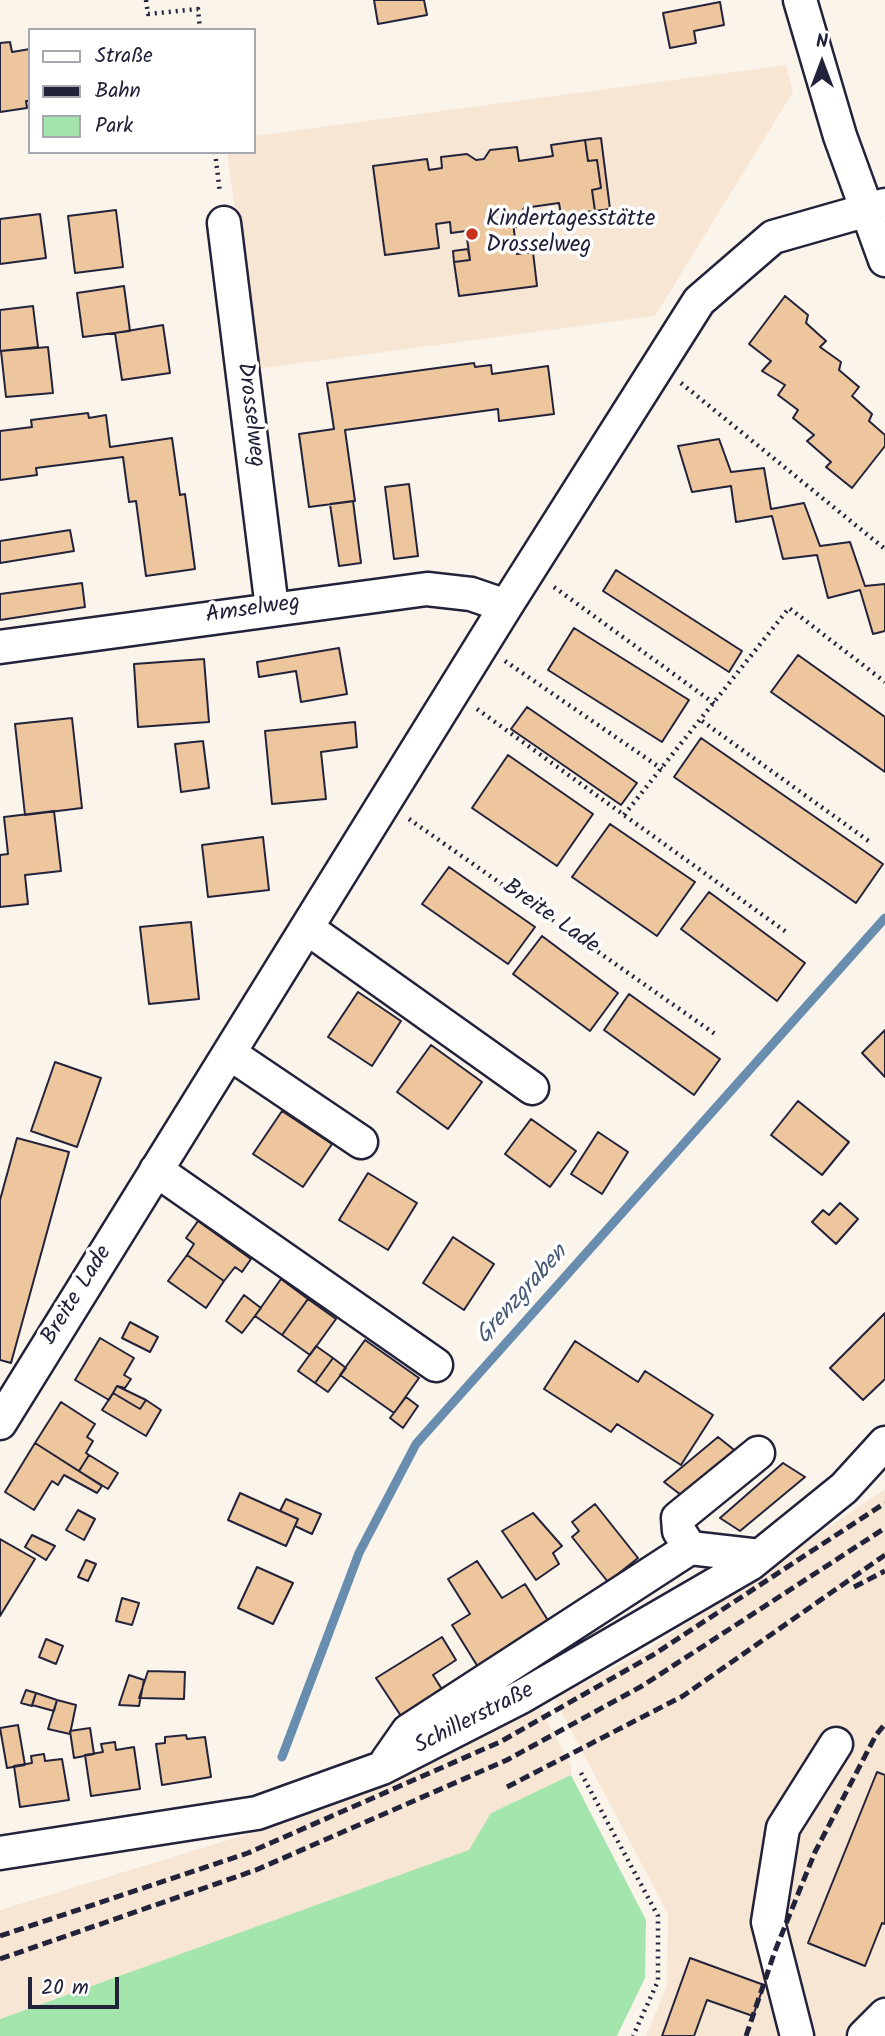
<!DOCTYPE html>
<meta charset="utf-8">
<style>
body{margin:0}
#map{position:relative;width:885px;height:2036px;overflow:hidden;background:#fbf4eb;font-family:Kalam,sans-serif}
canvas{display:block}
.legend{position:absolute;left:28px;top:28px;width:228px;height:126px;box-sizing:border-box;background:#fff;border:2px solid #a7a7b1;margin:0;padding:9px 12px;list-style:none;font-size:21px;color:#22223b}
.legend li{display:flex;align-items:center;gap:14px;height:35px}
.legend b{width:35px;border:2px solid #a7a7b1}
.north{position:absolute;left:787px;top:28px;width:70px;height:70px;-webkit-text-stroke:5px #fff;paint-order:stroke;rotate:0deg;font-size:19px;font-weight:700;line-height:28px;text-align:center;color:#22223b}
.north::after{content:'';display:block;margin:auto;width:24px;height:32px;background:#22223b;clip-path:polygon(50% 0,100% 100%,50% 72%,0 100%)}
.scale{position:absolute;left:28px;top:1977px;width:91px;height:32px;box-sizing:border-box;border:4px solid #22223b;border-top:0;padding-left:9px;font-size:21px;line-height:24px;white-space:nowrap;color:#22223b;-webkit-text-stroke:5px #fff;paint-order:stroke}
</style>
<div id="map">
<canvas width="885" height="2036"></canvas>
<ul class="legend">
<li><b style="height:9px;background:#fff"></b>Straße</li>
<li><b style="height:9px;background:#22223b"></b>Bahn</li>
<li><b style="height:19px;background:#a4e5ae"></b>Park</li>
</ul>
<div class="north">N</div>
<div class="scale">20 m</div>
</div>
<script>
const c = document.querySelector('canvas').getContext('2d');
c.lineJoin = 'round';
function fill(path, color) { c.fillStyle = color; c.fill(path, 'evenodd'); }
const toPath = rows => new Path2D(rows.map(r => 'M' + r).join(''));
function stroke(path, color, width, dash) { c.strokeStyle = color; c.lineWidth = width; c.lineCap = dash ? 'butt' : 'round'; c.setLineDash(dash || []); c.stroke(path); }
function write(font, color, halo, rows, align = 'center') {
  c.font = font + ' Kalam,sans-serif'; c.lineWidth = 7; c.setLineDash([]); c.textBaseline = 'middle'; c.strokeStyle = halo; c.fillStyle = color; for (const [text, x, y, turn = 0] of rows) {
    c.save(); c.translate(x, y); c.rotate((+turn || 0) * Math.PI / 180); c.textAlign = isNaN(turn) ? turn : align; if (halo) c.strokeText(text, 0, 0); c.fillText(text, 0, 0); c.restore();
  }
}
const built = toPath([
 [786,65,793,92,655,316,257,369,227,152,254,152,254,136],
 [885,1489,885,2036,646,2036,667,1986,668,1914,554,1698,647,1650],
 [539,1706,571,1765,571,1775,491,1813,470,1850,0,2019,0,1910,277,1825,393,1780]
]);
const green = toPath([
 [571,1775,646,1920,645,1978,617,2036,0,2036,0,2019,469,1850,491,1813]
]);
const stream = toPath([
 [282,1757,359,1553,416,1444,885,918]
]);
const building = toPath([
 [374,0,424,0,427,15,378,24,374,0],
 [720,2,724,25,694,31,696,43,670,48,663,13,720,2],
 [10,42,12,52,30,49,30,101,26,101,27,108,0,112,0,43,10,42],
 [601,138,610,209,595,211,592,190,601,188,597,160,588,161,585,140,601,138],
 [585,140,588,161,597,160,601,188,592,190,595,211,561,215,559,203,524,208,513,223,517,254,533,252,537,286,459,296,454,262,470,260,466,231,451,233,450,222,436,224,439,248,385,255,373,166,427,159,429,170,442,168,441,157,467,154,476,160,484,159,490,150,517,147,519,161,553,156,551,145,585,140],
 [524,208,528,208,531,225,513,227,513,223,524,208],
 [116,210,123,267,75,273,68,216,116,210],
 [40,214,46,258,0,264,0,219,40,214],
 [531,240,533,252,517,254,516,242,531,240],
 [468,249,470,260,454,262,453,251,468,249],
 [124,286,130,331,83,337,77,293,124,286],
 [785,296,808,315,806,323,826,341,820,347,841,362,839,370,859,387,852,396,872,414,869,421,885,435,885,446,852,488,826,467,831,462,807,441,814,435,793,418,798,410,778,395,785,385,762,371,771,361,749,344,785,296],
 [33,306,38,347,0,351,0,310,33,306],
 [163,325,170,373,122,380,115,333,163,325],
 [48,347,53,393,6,397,1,351,48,347],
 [474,363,475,367,491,365,492,374,548,366,554,414,499,421,498,409,345,430,355,501,309,507,299,434,334,429,327,383,474,363],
 [88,413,89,418,106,415,110,447,172,438,180,495,185,494,195,569,146,576,136,501,129,502,123,457,36,468,37,475,0,480,0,431,32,427,31,420,88,413],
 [719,439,731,472,764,468,771,509,804,503,820,546,850,542,865,586,885,584,885,631,873,634,860,590,828,598,817,555,783,559,772,516,736,522,731,486,692,492,678,446,719,439],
 [409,484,418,556,394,559,385,487,409,484],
 [353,501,361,563,339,566,330,504,353,501],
 [70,530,74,551,0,563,0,541,70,530],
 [616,570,742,651,729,672,603,591,616,570],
 [82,583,85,607,0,620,0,594,82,583],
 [574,628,689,700,662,742,548,670,574,628],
 [339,648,347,694,301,702,296,671,259,677,257,662,339,648],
 [798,655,885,717,885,772,771,692,798,655],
 [204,659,209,722,138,727,134,664,204,659],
 [527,707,637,783,621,805,511,729,527,707],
 [72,718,82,808,25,815,15,724,72,718],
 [355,722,357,747,321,752,326,799,272,804,265,731,355,722],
 [701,738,883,864,856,903,674,777,701,738],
 [203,741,209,788,181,792,175,744,203,741],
 [508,755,593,814,557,866,472,808,508,755],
 [54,811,61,871,25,875,28,904,0,907,0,855,8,854,4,817,54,811],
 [610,824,695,882,657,936,572,877,610,824],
 [263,837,269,890,208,897,202,845,263,837],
 [449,867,535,927,508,964,422,904,449,867],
 [709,892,805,963,777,1001,681,929,709,892],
 [191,922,199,999,149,1004,140,927,191,922],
 [542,936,618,993,590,1031,513,974,542,936],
 [358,992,401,1021,372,1066,328,1037,358,992],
 [629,994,720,1059,694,1095,604,1030,629,994],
 [885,1030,885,1077,862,1053,885,1030],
 [431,1045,482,1082,448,1129,397,1092,431,1045],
 [55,1062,101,1078,77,1147,31,1131,55,1062],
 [798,1101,849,1142,822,1175,771,1135,798,1101],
 [282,1111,332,1144,303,1187,253,1154,282,1111],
 [531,1119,576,1151,550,1187,505,1154,531,1119],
 [598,1132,628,1152,602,1194,571,1174,598,1132],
 [17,1138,69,1152,11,1363,0,1360,0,1200,17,1138],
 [368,1173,417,1203,388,1250,339,1220,368,1173],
 [840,1203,858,1219,836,1244,812,1222,823,1210,829,1215,840,1203],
 [198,1221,251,1259,242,1272,235,1267,224,1281,187,1255,194,1244,186,1238,198,1221],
 [453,1237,494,1264,464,1310,423,1283,453,1237],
 [187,1255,224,1281,206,1308,168,1281,187,1255],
 [281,1279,308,1299,282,1335,255,1316,281,1279],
 [244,1295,261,1308,242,1333,226,1321,244,1295],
 [308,1299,336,1319,310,1355,282,1335,308,1299],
 [885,1313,885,1379,863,1400,830,1368,885,1313],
 [130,1322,158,1337,150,1352,122,1338,130,1322],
 [100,1338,134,1358,124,1375,131,1379,125,1388,117,1386,109,1400,75,1380,100,1338],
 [365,1340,419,1378,394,1413,340,1375,365,1340],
 [575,1341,638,1382,645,1371,713,1415,681,1465,617,1424,611,1432,544,1389,575,1341],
 [316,1346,333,1358,315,1383,298,1371,316,1346],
 [333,1358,346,1368,328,1392,315,1383,333,1358],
 [117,1386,146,1400,140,1409,113,1393,117,1386],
 [113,1393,140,1409,146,1400,161,1410,146,1436,102,1410,113,1393],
 [406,1397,418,1406,403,1428,390,1418,406,1397],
 [61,1402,95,1424,87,1437,93,1441,86,1453,89,1455,79,1471,35,1443,61,1402],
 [718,1437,738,1453,685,1498,664,1482,718,1437],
 [35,1443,102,1486,97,1493,64,1475,58,1485,52,1481,34,1510,5,1492,35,1443],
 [89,1455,118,1473,108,1489,79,1471,89,1455],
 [783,1463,805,1477,740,1531,720,1518,783,1463],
 [240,1493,298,1519,286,1546,228,1520,240,1493],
 [286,1499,321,1514,312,1534,295,1526,298,1519,280,1511,286,1499],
 [595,1504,638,1558,608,1582,572,1537,579,1531,572,1522,595,1504],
 [78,1510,95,1519,84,1540,66,1530,78,1510],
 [533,1513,562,1546,553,1553,559,1564,536,1580,502,1531,533,1513],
 [32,1535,55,1546,46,1560,25,1547,32,1535],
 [0,1539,35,1559,0,1616,0,1539],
 [86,1560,96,1564,88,1581,78,1577,86,1560],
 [477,1561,502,1598,525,1584,549,1622,478,1667,452,1625,470,1614,448,1579,477,1561],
 [257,1567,293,1583,273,1624,238,1608,257,1567],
 [122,1598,139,1603,132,1625,116,1621,122,1598],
 [442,1637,456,1660,433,1675,443,1691,401,1716,376,1678,442,1637],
 [46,1639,63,1646,56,1664,39,1657,46,1639],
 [148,1671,185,1672,184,1699,139,1698,148,1671],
 [129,1675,144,1680,139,1706,119,1705,129,1675],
 [26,1690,36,1693,32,1706,21,1703,26,1690],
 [36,1693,57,1700,54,1711,32,1705,36,1693],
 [57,1700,76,1705,70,1734,48,1729,57,1700],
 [18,1725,25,1765,7,1768,0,1728,18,1725],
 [90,1728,94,1754,74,1758,70,1731,90,1728],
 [186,1735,187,1739,205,1737,211,1777,162,1785,156,1744,165,1743,165,1737,186,1735],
 [115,1742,116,1750,134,1747,140,1789,91,1796,85,1755,103,1752,101,1744,115,1742],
 [44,1754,45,1761,62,1759,69,1800,20,1807,14,1766,32,1763,31,1756,44,1754],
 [877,1772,885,1775,885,1924,882,1923,865,1966,808,1943,877,1772],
 [690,1958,764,1985,753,2016,707,2000,694,2036,662,2036,690,1958]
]);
const path = toPath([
 [146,0,148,14,198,9,200,30],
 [215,152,220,193],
 [681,383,885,549],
 [554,587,715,704],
 [505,661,662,769],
 [477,709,789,934],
 [702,721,870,842],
 [624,815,789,608,885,682],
 [409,819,715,1034],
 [581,1773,658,1916,658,1981,633,2036]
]);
const minor = toPath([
 [800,0,840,136,885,260],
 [224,223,272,608],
 [0,647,427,589,471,594,506,606],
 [307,928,532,1088],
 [229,1053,361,1142],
 [156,1170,436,1365],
 [0,1423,506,606,699,301,773,237,885,205],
 [690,1548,679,1531,678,1518,758,1453],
 [387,1761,408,1731,690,1548,760,1556],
 [0,1853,257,1813,382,1768,521,1697,750,1564,844,1488,885,1443],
 [797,2036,768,1922,783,1828,836,1744],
 [864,2036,885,2015]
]);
const rail = toPath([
 [854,1587,885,1571],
 [507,1787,683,1696,885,1555],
 [0,1936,248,1853,500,1742,653,1655,885,1503],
 [0,1959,256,1870,507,1760,642,1686,885,1528],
 [746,2036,775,1951,815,1852,876,1735,885,1724]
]);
const markers = [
 [472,234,7,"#c8321e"]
];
const poiNames = [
 ["Kindertagesstätte",486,221],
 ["Drosselweg",486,247]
];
const streetNames = [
 ["Drosselweg",249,415,83],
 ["Amselweg",253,611,-8],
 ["Breite Lade",550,918,35],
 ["Breite Lade",78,1296,-58],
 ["Schillerstraße",475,1720,-27]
];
const waterNames = [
 ["Grenzgraben",523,1296,-48]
];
fill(built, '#f7e6d4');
fill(green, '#a4e5ae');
stroke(stream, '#698dae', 9);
fill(building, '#edc69d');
stroke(building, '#22223b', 2);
stroke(minor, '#22223b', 37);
stroke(path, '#22223b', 4.5, [2, 5]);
stroke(minor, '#fff', 32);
stroke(rail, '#22223b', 5, [10, 5]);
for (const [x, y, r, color] of markers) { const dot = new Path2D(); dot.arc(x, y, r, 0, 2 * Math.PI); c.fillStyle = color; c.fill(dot); stroke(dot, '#fff', 2.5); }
write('23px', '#22223b', '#fff', poiNames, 'left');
write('23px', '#22223b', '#fff', streetNames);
write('italic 24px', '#465874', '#fff', waterNames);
</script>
